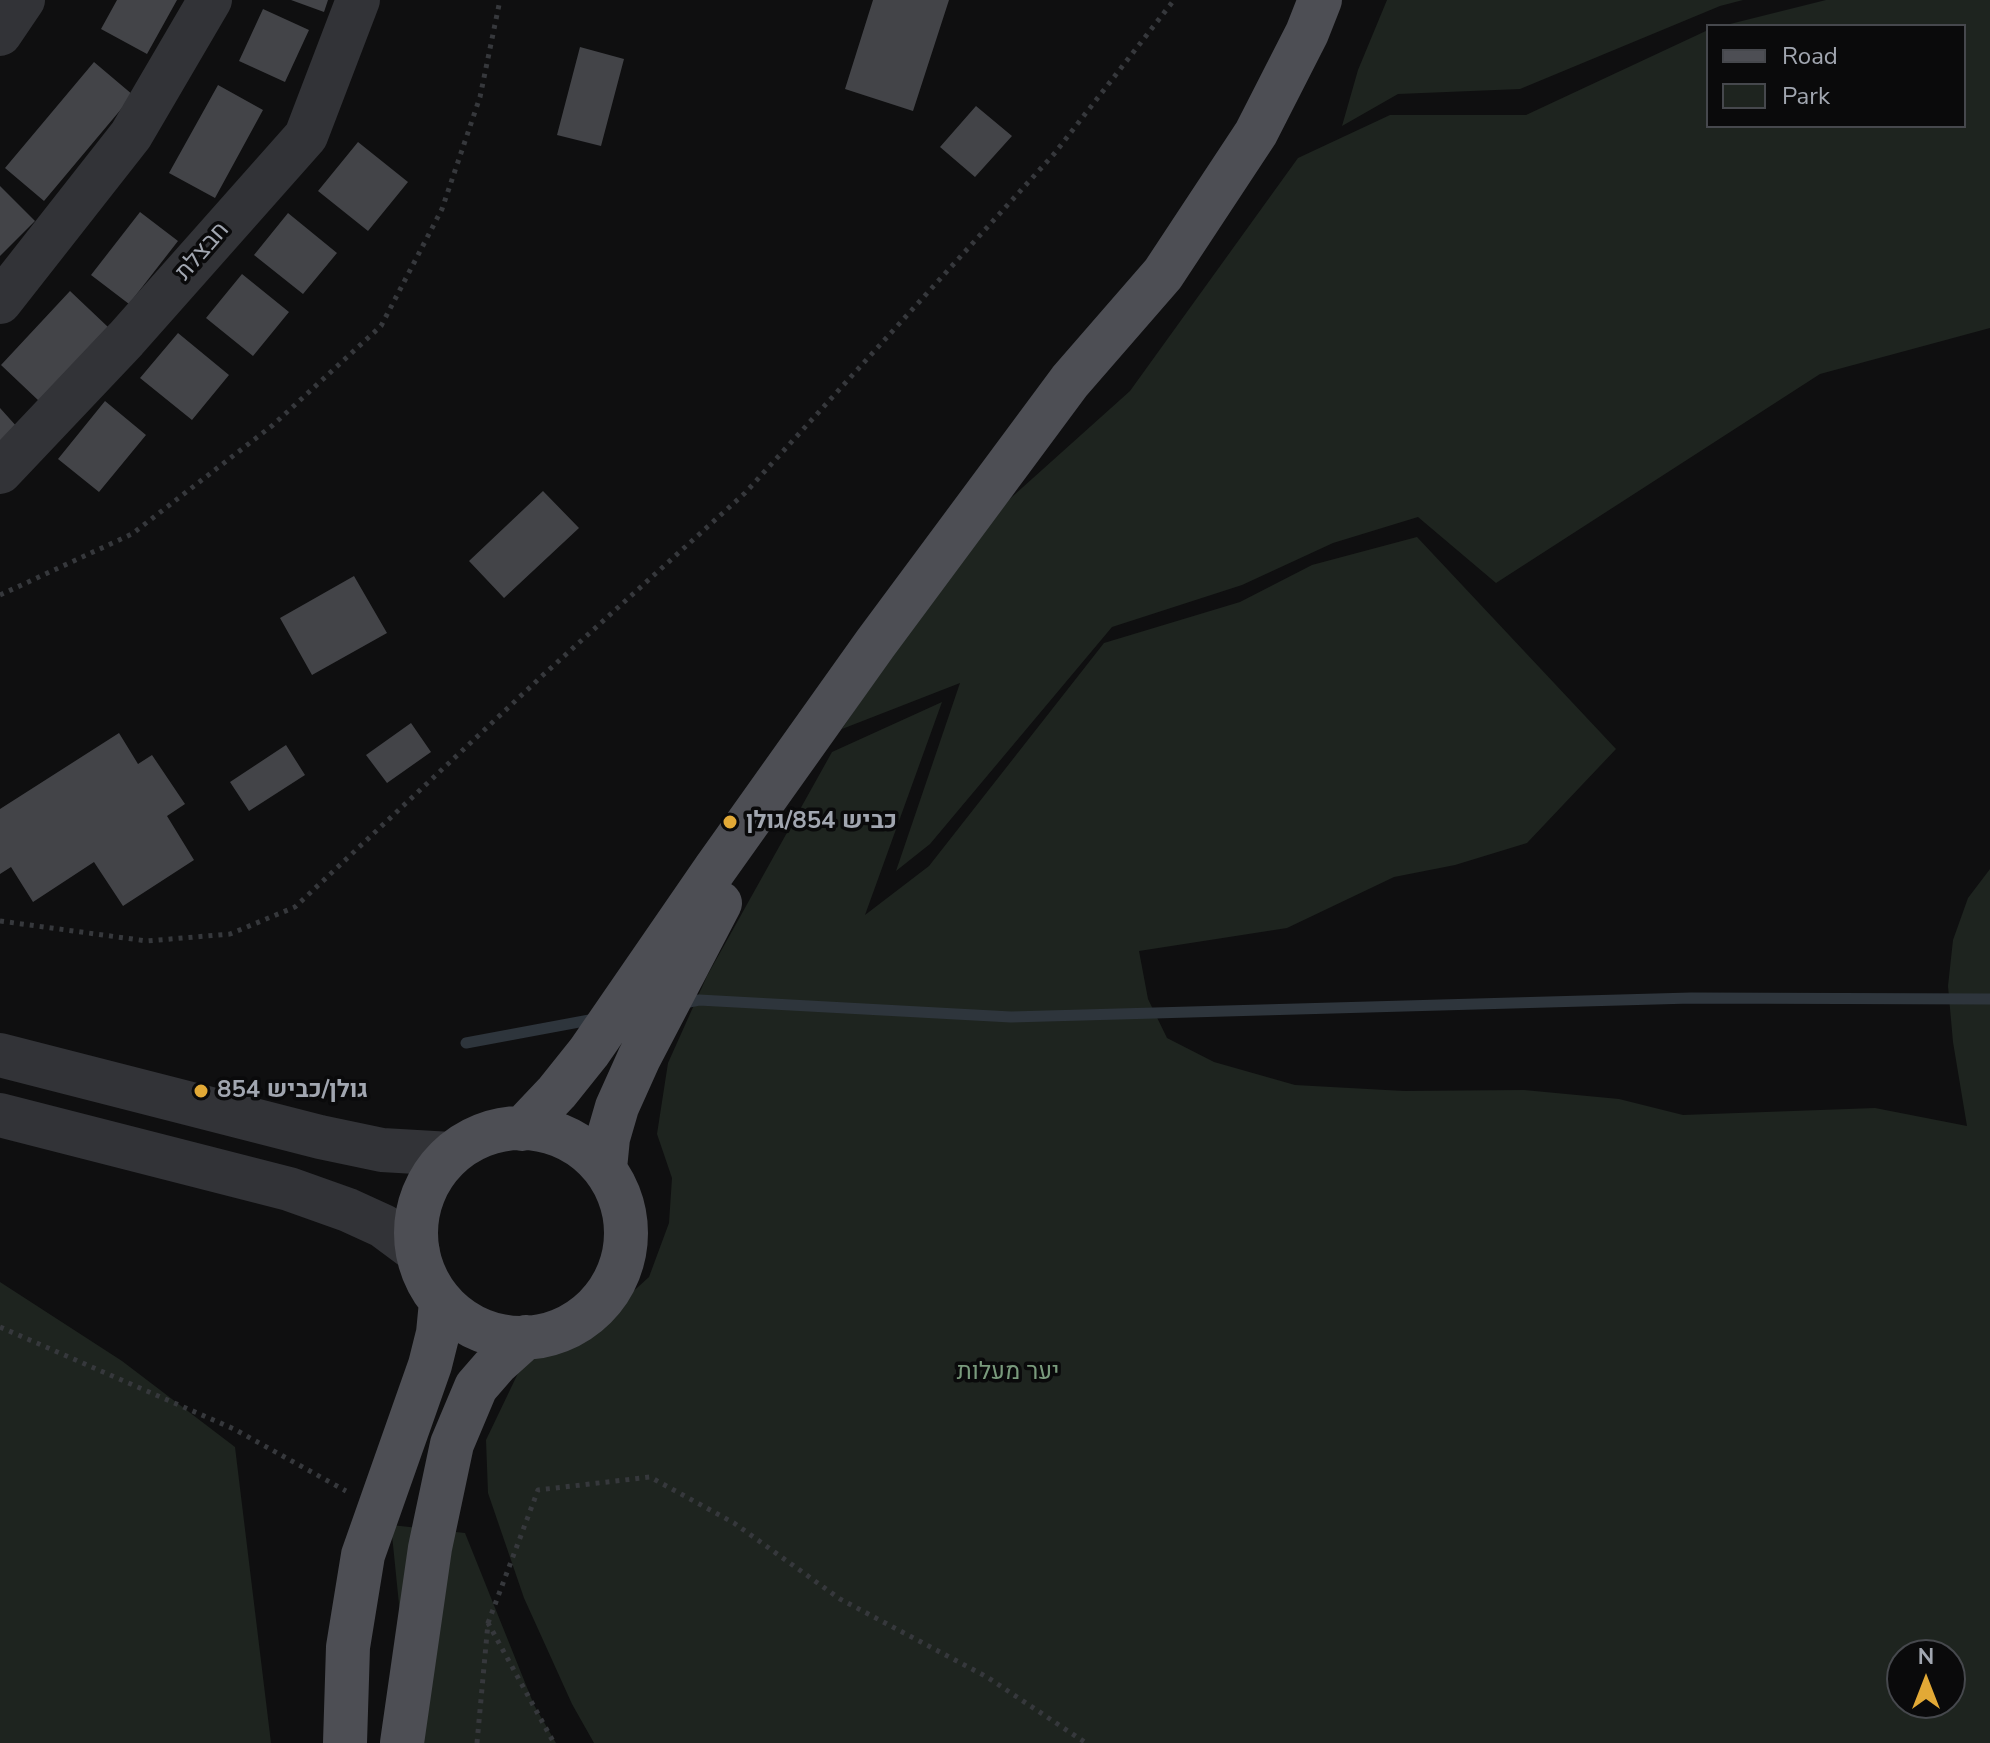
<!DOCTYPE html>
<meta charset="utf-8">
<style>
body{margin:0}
#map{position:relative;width:1990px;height:1743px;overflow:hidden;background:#0f0f10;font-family:"Nunito Sans",sans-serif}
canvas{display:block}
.legend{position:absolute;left:1706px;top:24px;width:260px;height:104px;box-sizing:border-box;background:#0a0a0b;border:2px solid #46484d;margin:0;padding:10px 14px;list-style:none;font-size:24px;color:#a1a6b0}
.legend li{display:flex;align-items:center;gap:16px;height:40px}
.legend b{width:40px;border:2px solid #46484d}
.north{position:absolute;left:1886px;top:1639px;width:80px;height:80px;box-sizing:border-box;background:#0a0a0b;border:2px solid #46484d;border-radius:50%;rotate:0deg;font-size:22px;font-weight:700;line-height:32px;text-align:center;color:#a1a6b0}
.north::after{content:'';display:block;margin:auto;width:28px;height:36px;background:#e2a936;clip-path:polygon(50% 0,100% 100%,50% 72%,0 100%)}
</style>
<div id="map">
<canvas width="1990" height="1743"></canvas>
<ul class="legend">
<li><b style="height:10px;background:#4d4e54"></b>Road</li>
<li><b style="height:22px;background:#1e241f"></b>Park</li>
</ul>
<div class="north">N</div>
</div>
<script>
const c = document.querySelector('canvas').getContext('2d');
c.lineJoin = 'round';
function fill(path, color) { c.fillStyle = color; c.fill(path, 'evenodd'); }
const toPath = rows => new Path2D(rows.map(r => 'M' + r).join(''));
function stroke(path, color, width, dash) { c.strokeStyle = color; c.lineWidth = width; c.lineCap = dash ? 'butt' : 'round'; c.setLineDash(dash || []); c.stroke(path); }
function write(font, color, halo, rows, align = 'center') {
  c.font = font + ' "Nunito Sans",Heebo,sans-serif'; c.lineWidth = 7; c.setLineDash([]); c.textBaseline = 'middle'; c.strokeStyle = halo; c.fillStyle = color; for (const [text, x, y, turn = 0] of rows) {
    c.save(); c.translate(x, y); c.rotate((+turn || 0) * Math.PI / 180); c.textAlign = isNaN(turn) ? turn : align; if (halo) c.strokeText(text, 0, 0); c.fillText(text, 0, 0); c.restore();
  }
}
const green = toPath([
 [1387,0,1743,0,1720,6,1520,89,1398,94,1342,126,1358,70],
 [1826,0,1990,0,1990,328,1820,374,1496,583,1418,517,1333,543,1242,585,1112,627,930,844,896,871,960,683,842,729,974,531,1130,391,1298,158,1390,115,1526,115,1708,30,1708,126,1964,126,1964,26,1722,26],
 [1417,537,1616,749,1527,843,1455,865,1394,877,1287,928,1139,951,1148,999,1167,1038,1214,1062,1295,1085,1404,1091,1524,1090,1619,1099,1683,1115,1875,1108,1967,1126,1953,1042,1948,986,1953,940,1968,898,1990,869,1990,1743,594,1743,572,1704,524,1598,488,1493,486,1440,532,1344,605,1317,649,1277,669,1223,672,1178,657,1134,668,1063,707,976,832,752,942,702,865,915,929,866,1104,643,1240,602,1312,565],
 [1902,1655,1950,1655,1950,1703,1902,1703],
 [0,1282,122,1361,235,1447,271,1743,0,1743],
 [391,1525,465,1533,534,1705,556,1743,413,1743]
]);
const stream = toPath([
 [679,1004,699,1000,1011,1017,1691,998,1990,999],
 [466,1043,595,1019]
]);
const building = toPath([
 [117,0,177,0,147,54,101,29],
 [291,0,328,0,324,12],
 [873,0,949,0,913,111,845,89],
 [263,9,309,30,285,82,239,61],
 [580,47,624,59,601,146,557,135],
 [94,62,133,95,44,201,5,168],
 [218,85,263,110,215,198,169,173],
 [976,106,1012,136,975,177,940,147],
 [358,142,408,182,368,231,318,191],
 [0,186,35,221,0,256],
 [140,212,178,241,129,304,91,275],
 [288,213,337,253,303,294,254,255],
 [242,274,289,312,253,356,206,318],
 [70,291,108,327,39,401,1,365],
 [178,333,229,375,192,420,140,378],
 [105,401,146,435,99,492,58,459],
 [0,408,18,428,0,444],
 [543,491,579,528,504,598,469,561],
 [354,576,387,633,312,675,280,618],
 [411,723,431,752,387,783,366,755],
 [119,733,138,764,152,755,185,804,167,816,194,860,123,906,94,862,33,902,11,867,0,874,0,809],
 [286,745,305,775,249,811,230,782]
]);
const path = toPath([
 [0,595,132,534,273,425,381,326,442,209,480,97,500,0],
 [0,921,147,941,230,934,295,907,542,676,745,493,1054,154,1174,0],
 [0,1327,234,1429,346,1491],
 [488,1623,538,1490,650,1477,734,1523,840,1599,987,1677,1086,1743],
 [477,1743,488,1623,554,1743]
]);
const minor = toPath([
 [0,302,131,135,210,0],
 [0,472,126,339,306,136,358,0]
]);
const tertiary = toPath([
 [0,34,23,0],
 [0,1055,320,1137,382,1150,451,1154],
 [0,1115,289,1189,348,1210,383,1226,418,1252]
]);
const primary = toPath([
 '416 1233a105 105 0 1 1 210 0a105 105 0 1 1-210 0Z',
 [522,1129,557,1092,589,1052,715,869,875,644,1070,381,1163,274,1256,133,1307,33,1320,0],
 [605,1168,608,1138,617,1107,639,1058,720,903],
 [345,1743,348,1647,363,1555,430,1365,438,1333,441,1302],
 [402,1743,430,1548,452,1444,476,1387,496,1364,526,1337]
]);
const markers = [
 [730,822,8,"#e2a936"],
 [201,1091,8,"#e2a936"]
];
const streetNames = [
 ["חבצלת",203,252,-49]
];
const poiNames = [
 ["כביש 854/גולן",746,822],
 ["גולן/כביש 854",217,1091]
];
const parkNames = [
 ["יער מעלות",1008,1373]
];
fill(green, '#1e241f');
stroke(stream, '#2e353c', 11);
fill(building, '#434448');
stroke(path, '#36383c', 5, [4, 6]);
stroke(minor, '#323337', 44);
stroke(tertiary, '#323337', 44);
stroke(primary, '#4d4e54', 44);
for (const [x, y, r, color] of markers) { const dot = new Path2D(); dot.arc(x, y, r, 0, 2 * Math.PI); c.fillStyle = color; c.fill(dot); stroke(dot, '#0a0a0b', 3); }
write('24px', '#a1a6b0', '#0a0a0b', streetNames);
write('bold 24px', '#a1a6b0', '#0a0a0b', poiNames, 'left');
write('24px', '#799a7c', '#0a0a0b', parkNames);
</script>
